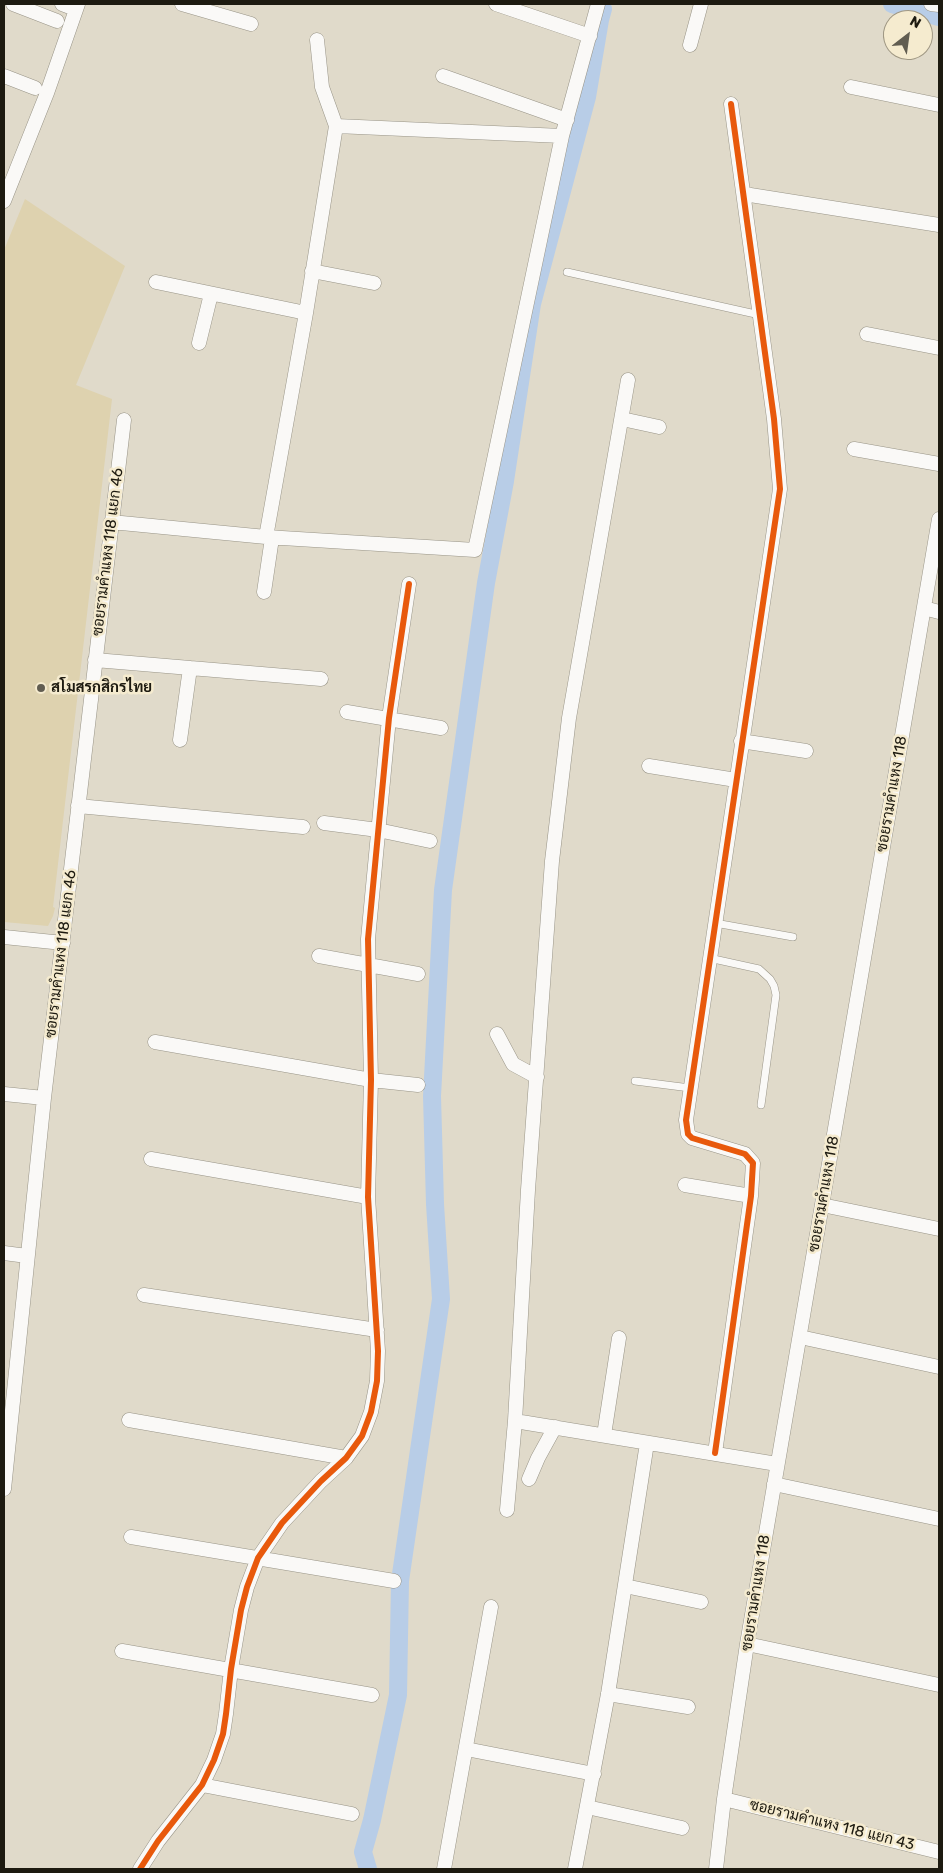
<!DOCTYPE html>
<meta charset="utf-8">
<style>
body{margin:0}
#map{position:relative;width:943px;height:1873px;overflow:hidden;background:#e0daca;font-family:Rubik,sans-serif}
canvas{display:block}
.frame{position:absolute;inset:0;border:5px solid #1d1a10;pointer-events:none}
.north{position:absolute;left:883px;top:10px;width:50px;height:50px;box-sizing:border-box;background:#f5ebcf;border:1px solid #9f9783;border-radius:50%;rotate:30deg;font-size:14px;font-weight:700;line-height:20px;text-align:center;color:#1d1a10}
.north::after{content:'';display:block;margin:auto;width:18px;height:22px;background:#615d51;clip-path:polygon(50% 0,100% 100%,50% 72%,0 100%)}
</style>
<div id="map">
<canvas width="943" height="1873"></canvas>
<div class="frame"></div>
<div class="north">N</div>
</div>
<script>
const c = document.querySelector('canvas').getContext('2d');
c.lineJoin = 'round';
function fill(path, color) { c.fillStyle = color; c.fill(path, 'evenodd'); }
const toPath = rows => new Path2D(rows.map(r => 'M' + r).join(''));
function stroke(path, color, width, dash) { c.strokeStyle = color; c.lineWidth = width; c.lineCap = dash ? 'butt' : 'round'; c.setLineDash(dash || []); c.stroke(path); }
function write(font, color, halo, rows, align = 'center') {
  c.font = font + ' Rubik,Sarabun,sans-serif'; c.lineWidth = 5; c.setLineDash([]); c.textBaseline = 'middle'; c.strokeStyle = halo; c.fillStyle = color; for (const [text, x, y, turn = 0] of rows) {
    c.save(); c.translate(x, y); c.rotate((+turn || 0) * Math.PI / 180); c.textAlign = isNaN(turn) ? turn : align; if (halo) c.strokeText(text, 0, 0); c.fillText(text, 0, 0); c.restore();
  }
}
const green = toPath([
 [25,199,125,266,76,385,112,399,53,907,55,908,53,916,48,926,4,922,4,250]
]);
const canal = toPath([
 [892,4,939,17],
 [368,1869,363,1852,372,1820,398,1695,400,1581,441,1299,435,1204,432,1096,443,890,486,583,505,481,532,304,587,97,600,20,603,9]
]);
const lane = toPath([
 [567,272,760,315],
 [715,923,793,937],
 [709,958,759,969,770,979,774,986,776,995,761,1105],
 [635,1081,690,1088]
]);
const street = toPath([
 [13,4,57,21],
 [62,4,75,9],
 [182,4,251,24],
 [496,4,590,36],
 [931,4,939,5],
 [317,40,322,87,336,126,562,136],
 [690,45,701,4],
 [4,76,35,88],
 [443,76,567,120],
 [851,87,939,105],
 [744,194,939,225],
 [4,201,47,93,78,4],
 [312,271,374,283],
 [156,282,306,313],
 [867,334,939,348],
 [199,343,211,294],
 [622,419,659,427],
 [854,449,939,464],
 [111,522,266,537,475,550,562,136,598,4],
 [266,537,306,313,336,126],
 [264,592,272,538],
 [924,608,939,612],
 [95,660,321,679],
 [347,712,441,728],
 [180,740,190,668],
 [741,741,806,751],
 [649,766,736,780],
 [78,806,303,827],
 [324,823,378,830,430,841],
 [4,937,63,943],
 [319,956,418,974],
 [497,1034,513,1064,537,1077],
 [155,1042,371,1080,418,1085],
 [4,1094,44,1098],
 [151,1159,368,1197],
 [685,1185,751,1196],
 [822,1205,939,1229],
 [4,1253,27,1256],
 [144,1295,377,1330],
 [800,1337,939,1367],
 [129,1420,346,1458],
 [515,1421,777,1464],
 [604,1435,619,1338],
 [715,1453,751,1196,753,1163,745,1154,692,1138,688,1134,686,1120,780,489,774,419,731,104],
 [529,1479,538,1458,555,1427],
 [774,1484,939,1519],
 [4,1489,44,1098,124,420],
 [507,1510,515,1421,528,1190,552,861,569,718,628,380],
 [131,1537,394,1581],
 [625,1586,701,1602],
 [747,1644,939,1685],
 [122,1651,372,1695],
 [608,1694,688,1707],
 [466,1749,594,1774],
 [202,1785,352,1814],
 [724,1799,939,1852],
 [587,1807,682,1828],
 [140,1869,158,1841,202,1785,214,1760,223,1734,226,1714,231,1669,241,1610,247,1587,258,1558,282,1523,321,1481,346,1458,362,1436,371,1412,377,1381,378,1351,368,1197,371,1080,368,939,389,718,409,584],
 [444,1869,491,1607],
 [575,1869,608,1694,647,1443],
 [716,1869,724,1799,747,1644,939,519]
]);
const cycleway = toPath([
 [715,1453,751,1196,753,1163,745,1154,692,1138,688,1134,686,1120,780,489,774,419,731,104],
 [140,1869,158,1841,202,1785,214,1760,223,1734,226,1714,231,1669,241,1610,247,1587,258,1558,282,1523,321,1481,346,1458,362,1436,371,1412,377,1381,378,1351,368,1197,371,1080,368,939,389,718,409,584]
]);
const markers = [
 [41,688,5,"#615d51"]
];
const streetNames = [
 ["ซอยรามคำแหง 118 แยก 46",108,552,-83],
 ["ซอยรามคำแหง 118",892,794,-80],
 ["ซอยรามคำแหง 118 แยก 46",61,954,-83],
 ["ซอยรามคำแหง 118",824,1194,-80],
 ["ซอยรามคำแหง 118",756,1593,-81],
 ["ซอยรามคำแหง 118 แยก 43",832,1825,14]
];
const poiNames = [
 ["สโมสรกสิกรไทย",51,688]
];
fill(green, '#ded2af');
stroke(canal, '#b8cde7', 18);
stroke(lane, '#989487', 8);
stroke(street, '#989487', 15);
stroke(lane, '#faf9f7', 7);
stroke(street, '#faf9f7', 14);
stroke(cycleway, '#e8590c', 6);
for (const [x, y, r, color] of markers) { const dot = new Path2D(); dot.arc(x, y, r, 0, 2 * Math.PI); c.fillStyle = color; c.fill(dot); stroke(dot, '#f5ebcf', 2); }
write('15px', '#1d1a10', '#f5ebcf', streetNames);
write('bold 15px', '#1d1a10', '#f5ebcf', poiNames, 'left');
</script>
